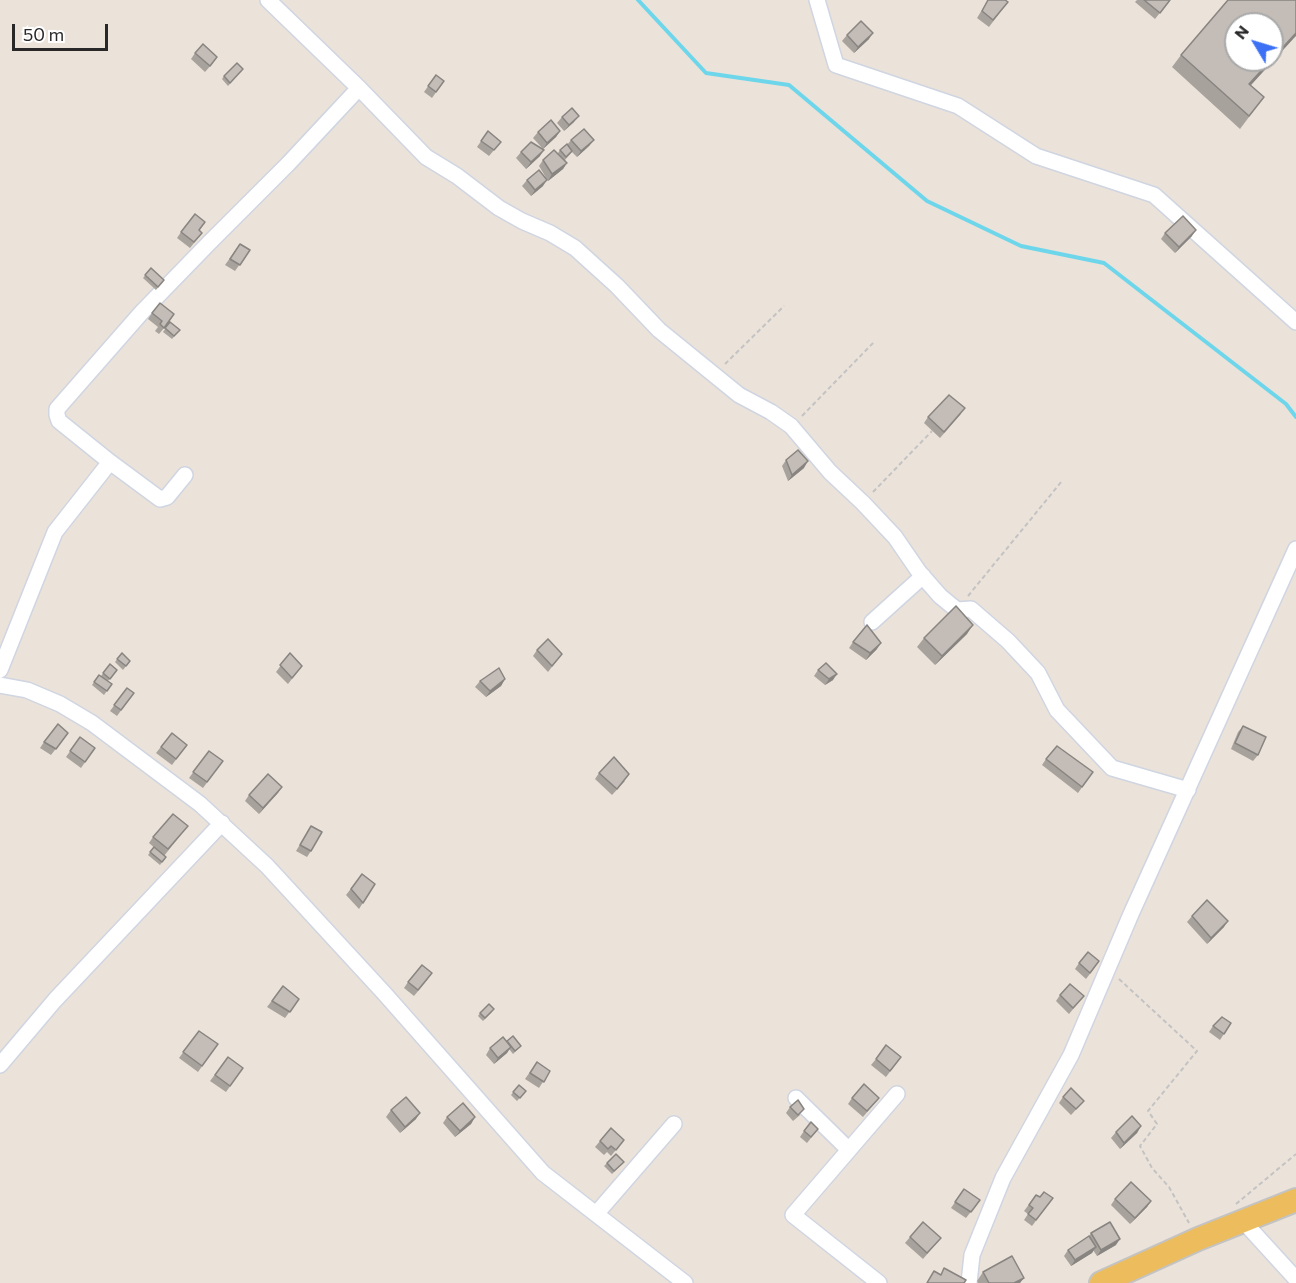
<!DOCTYPE html>
<style>
body{margin:0}
#map{position:relative;width:1296px;height:1283px;overflow:hidden;background:#ebe2da;font-family:Commissioner,sans-serif}
canvas{display:block}
.north{position:absolute;left:1224px;top:12px;width:60px;height:60px;box-sizing:border-box;background:#fff;border:2px solid #a9a9a9;border-radius:50%;rotate:308deg;font-size:16px;font-weight:700;line-height:24px;text-align:center;color:#282828}
.north::after{content:'';display:block;margin:auto;width:21px;height:27px;background:#3c71f6;clip-path:polygon(50% 0,100% 100%,50% 72%,0 100%)}
.scale{position:absolute;left:12px;top:24px;width:96px;height:27px;box-sizing:border-box;border:3px solid #282828;border-top:0;padding-left:8px;font-size:18px;line-height:21px;white-space:nowrap;color:#282828;-webkit-text-stroke:4px #fff;paint-order:stroke}
</style>
<div id="map">
<canvas width="1296" height="1283"></canvas>
<div class="north">N</div>
<div class="scale">50 m</div>
</div>
<script>
const c = document.querySelector('canvas').getContext('2d');
c.lineJoin = 'round';
const toPath = rows => new Path2D(rows.map(r => 'M' + r).join(''));
function stroke(path, color, width, dash) { c.strokeStyle = color; c.lineWidth = width; c.lineCap = dash ? 'butt' : 'round'; c.setLineDash(dash || []); c.stroke(path); }
function fill(path, color) { c.fillStyle = color; c.fill(path, 'evenodd'); }
const stream = toPath([
 [638,0,706,73,789,85,927,201,1021,246,1104,263,1286,404,1296,417]
]);
const path = toPath([
 [725,364,784,306],
 [802,416,874,342],
 [873,492,932,431],
 [968,596,1062,481],
 [1119,979,1197,1051,1148,1111,1157,1124,1140,1146,1152,1168,1169,1187,1189,1223],
 [1236,1204,1296,1154]
]);
const street = toPath([
 [268,0,359,88,426,157,457,176,499,208,522,221,550,233,575,248,617,286,659,330,739,395,771,412,791,426,830,472,863,503,895,537,919,572,940,596,957,610,971,609,1008,641,1038,673,1057,710,1112,768,1188,790],
 [817,0,836,65,958,106,1036,156,1154,195,1296,322],
 [110,462,160,499,167,497,185,475],
 [872,622,923,576],
 [0,670,55,532,110,462,59,421,57,415,57,409,142,312,210,242,288,164,359,88],
 [0,685,27,690,60,704,92,723,200,804,267,866,384,993,543,1173,685,1283],
 [0,1065,55,1000,222,823],
 [796,1098,848,1149],
 [596,1214,674,1124],
 [1243,1221,1296,1279],
 [879,1283,793,1215,897,1094],
 [969,1283,972,1255,1003,1178,1071,1055,1131,914,1296,549]
]);
const primary = toPath([
 [1101,1283,1198,1239,1296,1200]
]);
const wall = toPath([
 [988,0,1005,0,1008,2,989,27,977,18],
 [1137,0,1170,0,1155,19,1135,2],
 [847,35,869,39,854,53,842,41],
 [1293,39,1250,86,1264,97,1240,129,1172,67,1181,55],
 [195,53,213,63,205,72,191,59],
 [243,69,228,86,222,79,224,76],
 [436,75,444,81,432,98,424,92],
 [562,117,574,122,564,131,557,123],
 [488,131,501,142,489,156,477,147],
 [560,131,556,137,543,149,533,138,538,132],
 [571,140,594,140,589,146,577,157,572,152,565,160,567,163,563,169,548,181,539,166,543,160,558,153,560,150,567,145],
 [521,152,540,156,526,169,516,158],
 [527,180,543,186,531,196,522,186],
 [181,232,202,233,190,248,177,238],
 [1165,233,1192,236,1175,253,1161,239],
 [240,244,250,250,235,271,225,265],
 [151,268,164,280,156,290,143,278],
 [152,313,170,321,159,334,155,331,158,327,148,319],
 [170,322,180,330,172,339,163,332],
 [961,414,940,438,924,423,928,417],
 [786,460,804,468,788,481,782,466],
 [967,634,935,665,917,647,924,638],
 [853,642,877,649,866,660,849,648],
 [537,650,562,654,548,672,533,656],
 [122,653,130,661,123,670,115,662],
 [290,653,302,666,288,684,276,672],
 [110,664,117,670,108,681,112,684,104,695,92,685,99,675,101,676],
 [818,670,833,680,825,685,814,676],
 [505,679,501,686,486,697,475,687,480,681],
 [127,688,134,693,117,716,110,711],
 [1243,726,1258,755,1253,761,1231,749,1238,732],
 [68,733,51,755,40,748,44,742],
 [172,733,187,745,172,765,156,753],
 [80,737,95,748,81,768,66,757],
 [209,751,223,761,203,788,189,778],
 [1046,759,1093,772,1078,793,1042,765],
 [599,773,625,781,612,795,595,779],
 [282,787,259,814,245,801,249,795],
 [311,826,311,851,307,857,296,851],
 [183,832,164,856,149,843,153,837],
 [154,847,166,857,160,865,148,855],
 [362,874,375,884,359,909,346,895],
 [1192,916,1224,927,1207,944,1187,922],
 [1079,963,1095,967,1086,979,1075,969],
 [428,979,414,996,404,988,408,982],
 [283,986,299,999,285,1018,267,1007],
 [1060,995,1084,996,1069,1014,1056,1001],
 [492,1012,483,1021,478,1016,480,1013],
 [1231,1023,1220,1040,1209,1032,1213,1026],
 [199,1031,218,1044,198,1072,179,1058],
 [506,1042,518,1049,513,1054,509,1049,507,1053,494,1064,486,1055,490,1048],
 [228,1057,243,1068,226,1092,210,1081],
 [901,1057,886,1077,871,1065,876,1059],
 [537,1062,550,1071,539,1088,525,1079],
 [519,1085,526,1091,517,1101,511,1095],
 [1063,1097,1084,1101,1071,1115,1059,1103],
 [852,1098,879,1098,863,1117,848,1104],
 [790,1107,800,1115,793,1121,786,1113],
 [391,1110,416,1119,400,1133,386,1117],
 [447,1117,475,1117,471,1124,455,1137,443,1123],
 [1141,1126,1137,1133,1120,1149,1111,1138,1116,1132],
 [818,1129,807,1143,800,1137,804,1131],
 [624,1140,611,1156,607,1152,604,1155,595,1147,600,1141],
 [624,1162,612,1174,604,1166,607,1163],
 [964,1189,980,1200,966,1218,951,1208],
 [1036,1195,1040,1197,1053,1198,1032,1226,1024,1220,1028,1214,1024,1211],
 [1115,1199,1151,1201,1147,1207,1130,1224,1111,1205],
 [1091,1233,1116,1245,1097,1256,1093,1250,1092,1253,1071,1266,1064,1256,1068,1250,1089,1236],
 [910,1237,941,1238,923,1259,905,1243],
 [983,1272,1020,1283,978,1283,977,1281]
]);
const shadedWall = toPath([
 [873,33,869,39,854,53,858,47],
 [1296,33,1296,36,1293,39,1240,97,1249,84],
 [579,116,574,122,564,131,569,125],
 [560,131,556,137,543,149,547,143],
 [594,140,589,146,577,157,581,151],
 [544,150,540,156,526,169,531,162],
 [567,163,563,169,548,181,552,174],
 [547,180,543,186,531,196,535,190],
 [1196,230,1192,236,1175,253,1179,247],
 [808,461,804,468,788,481,792,475],
 [973,625,967,634,935,665,942,656],
 [881,643,877,649,866,660,870,653],
 [837,674,833,680,825,685,829,679],
 [505,679,501,686,486,697,490,691],
 [282,787,278,793,259,814,263,808],
 [1228,921,1224,927,1207,944,1211,938],
 [511,1047,507,1053,494,1064,498,1058],
 [420,1113,416,1119,400,1133,405,1127],
 [475,1117,471,1124,455,1137,460,1131],
 [1141,1126,1137,1133,1120,1149,1124,1143],
 [1151,1201,1147,1207,1130,1224,1135,1218],
 [1120,1239,1116,1245,1097,1256,1101,1250],
 [1096,1247,1092,1253,1071,1266,1075,1260],
 [1024,1278,1020,1283,1014,1283]
]);
const building = toPath([
 [988,0,1005,0,1008,2,993,20,982,11,988,0],
 [1144,0,1170,0,1160,13,1144,0],
 [1228,0,1296,0,1296,33,1272,59,1272,24,1236,24,1236,60,1271,60,1249,84,1264,97,1249,116,1181,55,1228,0],
 [861,21,873,33,858,47,847,35,861,21],
 [203,44,217,57,210,66,195,53,203,44],
 [237,63,243,69,230,83,224,76,237,63],
 [436,75,444,81,436,92,428,86,436,75],
 [572,108,579,116,569,125,562,117,572,108],
 [551,120,560,131,547,143,538,132,551,120],
 [584,129,594,140,581,151,571,140,584,129],
 [488,131,501,142,494,150,481,141,488,131],
 [531,142,544,150,531,162,521,152,531,142],
 [567,144,572,151,566,157,560,150,567,144],
 [554,150,567,163,552,174,543,160,554,150],
 [539,170,547,180,535,190,527,180,539,170],
 [195,214,205,222,199,230,202,233,194,242,181,232,195,214],
 [1183,216,1196,230,1179,247,1165,233,1183,216],
 [240,244,250,250,240,265,230,259,240,244],
 [151,268,164,280,158,287,145,275,151,268],
 [160,303,174,314,164,328,160,324,162,321,152,313,160,303],
 [170,322,180,330,174,336,165,328,170,322],
 [949,395,965,408,944,432,928,417,949,395],
 [798,450,808,461,792,475,786,460,798,450],
 [956,606,973,625,942,656,924,638,956,606],
 [867,625,881,643,870,653,853,642,867,625],
 [548,639,562,654,552,666,537,650,548,639],
 [122,653,130,661,126,666,117,659,122,653],
 [290,653,302,666,292,678,280,665,290,653],
 [826,663,837,674,829,679,818,670,826,663],
 [110,664,117,670,110,679,103,673,110,664],
 [499,668,505,679,490,691,480,681,499,668],
 [99,675,112,684,107,691,94,682,99,675],
 [127,688,134,693,121,710,114,705,127,688],
 [58,724,68,733,56,749,44,742,58,724],
 [1243,726,1266,737,1258,755,1235,743,1243,726],
 [172,733,187,745,176,759,161,747,172,733],
 [80,737,95,748,85,762,70,751,80,737],
 [1057,746,1093,772,1082,787,1046,759,1057,746],
 [209,751,223,761,207,782,193,772,209,751],
 [614,757,629,774,617,789,599,773,614,757],
 [268,774,282,787,263,808,249,795,268,774],
 [173,814,188,826,168,849,153,837,173,814],
 [311,826,322,832,311,851,300,845,311,826],
 [154,847,166,857,162,862,150,852,154,847],
 [362,874,375,884,363,903,351,889,362,874],
 [1207,900,1228,921,1211,938,1192,916,1207,900],
 [1088,952,1099,961,1090,973,1079,963,1088,952],
 [422,965,432,973,418,990,408,982,422,965],
 [1070,984,1084,996,1073,1008,1060,995,1070,984],
 [283,986,299,999,290,1012,272,1001,283,986],
 [489,1004,494,1009,485,1018,480,1013,489,1004],
 [1222,1017,1231,1023,1224,1034,1213,1026,1222,1017],
 [199,1031,218,1044,202,1066,183,1052,199,1031],
 [513,1036,521,1046,515,1051,507,1041,513,1036],
 [503,1037,511,1047,498,1058,490,1048,503,1037],
 [886,1045,901,1057,890,1071,876,1059,886,1045],
 [228,1057,243,1068,230,1086,215,1075,228,1057],
 [537,1062,550,1071,544,1082,530,1073,537,1062],
 [864,1084,879,1098,867,1111,852,1098,864,1084],
 [519,1085,526,1091,520,1098,513,1092,519,1085],
 [1071,1088,1084,1101,1076,1109,1063,1097,1071,1088],
 [406,1097,420,1113,405,1127,391,1110,406,1097],
 [798,1100,804,1109,798,1115,790,1107,798,1100],
 [463,1103,475,1117,460,1131,447,1117,463,1103],
 [1132,1116,1141,1126,1124,1143,1116,1132,1132,1116],
 [811,1122,818,1129,811,1137,804,1131,811,1122],
 [611,1128,624,1140,616,1150,611,1146,608,1149,600,1141,611,1128],
 [616,1154,624,1162,614,1171,607,1163,616,1154],
 [1131,1182,1151,1201,1135,1218,1115,1199,1131,1182],
 [964,1189,980,1200,971,1212,955,1202,964,1189],
 [1044,1192,1053,1198,1036,1220,1028,1214,1033,1208,1029,1205,1036,1195,1040,1197,1044,1192],
 [923,1222,941,1238,927,1253,910,1237,923,1222],
 [1110,1222,1120,1239,1101,1250,1091,1233,1110,1222],
 [1089,1236,1096,1247,1075,1260,1068,1250,1089,1236],
 [1012,1256,1024,1278,1014,1283,989,1283,983,1272,1012,1256],
 [944,1268,966,1280,964,1283,927,1283,934,1271,941,1275,944,1268]
]);
stroke(stream, '#6ed6eb', 4);
stroke(street, '#cfd5e1', 18);
stroke(primary, '#c3c3c3', 26);
stroke(path, '#c3c3c3', 2, [4.5, 3]);
stroke(street, '#fff', 15);
stroke(primary, '#edbd5d', 22);
fill(wall, '#a8a29d');
fill(shadedWall, '#888480');
fill(building, '#c3bcb7');
stroke(building, '#888480', 1.5);
</script>
